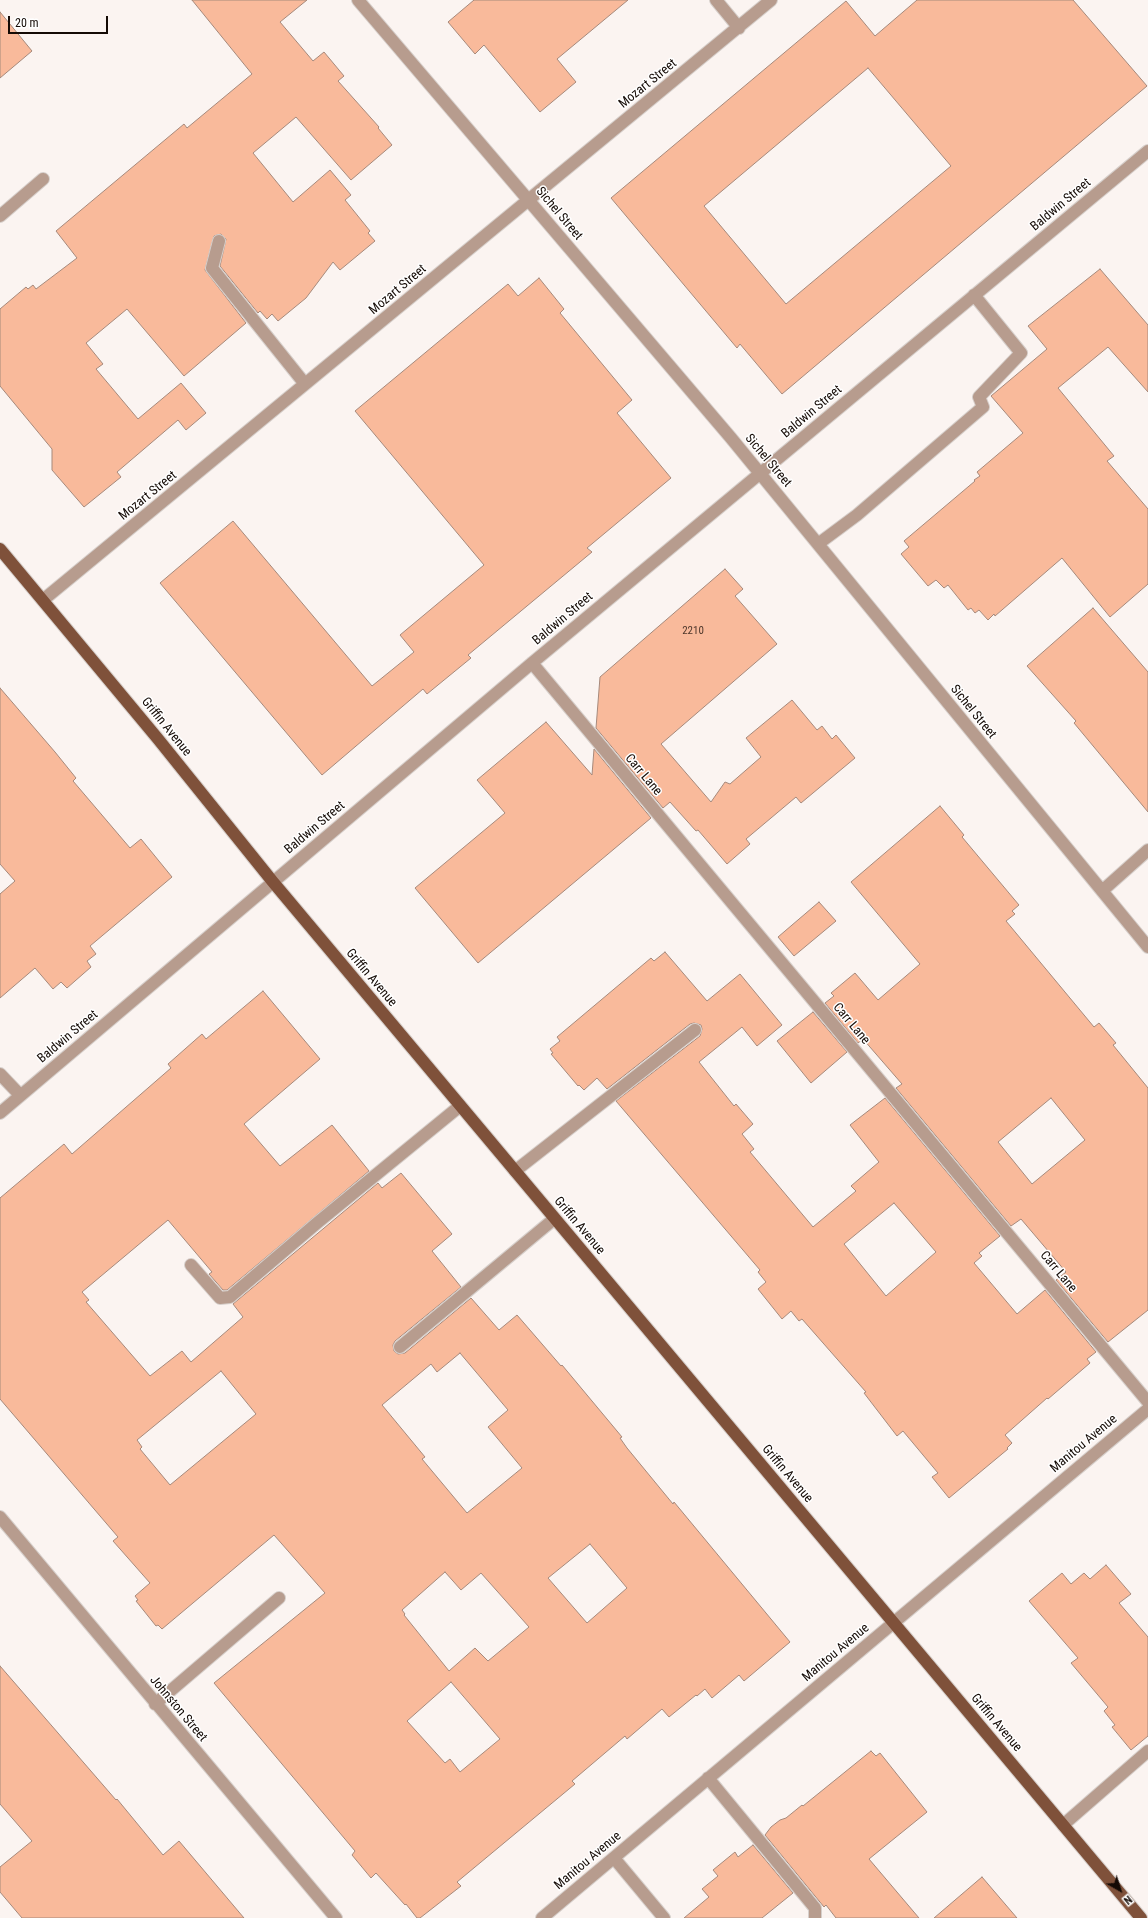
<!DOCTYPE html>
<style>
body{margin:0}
#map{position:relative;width:1148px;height:1918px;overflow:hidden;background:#fbf4f1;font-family:"Roboto Condensed",sans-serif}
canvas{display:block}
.north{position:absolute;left:1100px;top:1870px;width:40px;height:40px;-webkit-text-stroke:3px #fff;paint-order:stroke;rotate:141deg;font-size:11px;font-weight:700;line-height:16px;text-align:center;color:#140a05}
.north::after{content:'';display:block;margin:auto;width:14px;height:18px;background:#140a05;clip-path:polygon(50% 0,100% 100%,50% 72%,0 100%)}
.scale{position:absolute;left:8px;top:16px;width:100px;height:18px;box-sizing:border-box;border:2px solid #140a05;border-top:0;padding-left:5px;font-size:12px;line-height:14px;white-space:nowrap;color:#140a05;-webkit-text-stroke:3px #fff;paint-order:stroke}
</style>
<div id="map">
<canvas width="1148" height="1918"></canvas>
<div class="north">N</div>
<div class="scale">20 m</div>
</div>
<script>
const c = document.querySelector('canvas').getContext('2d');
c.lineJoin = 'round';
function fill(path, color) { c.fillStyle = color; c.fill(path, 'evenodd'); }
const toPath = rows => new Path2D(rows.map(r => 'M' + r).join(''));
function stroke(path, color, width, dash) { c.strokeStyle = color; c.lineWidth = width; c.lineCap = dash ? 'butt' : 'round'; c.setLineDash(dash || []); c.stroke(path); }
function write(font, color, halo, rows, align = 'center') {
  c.font = font + ' "Roboto Condensed",sans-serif'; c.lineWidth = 3; c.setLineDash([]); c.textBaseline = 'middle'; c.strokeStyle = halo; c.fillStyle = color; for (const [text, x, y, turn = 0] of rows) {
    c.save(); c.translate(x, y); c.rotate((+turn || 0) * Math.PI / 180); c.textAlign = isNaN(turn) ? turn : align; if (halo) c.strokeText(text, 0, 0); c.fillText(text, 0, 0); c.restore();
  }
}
const building = toPath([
 [192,0,307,0,280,22,313,61,324,52,344,76,338,81,379,127,378,128,392,145,351,180,296,117,253,153,293,202,330,170,351,195,345,200,370,231,368,233,375,241,340,270,333,262,306,298,278,321,272,314,267,319,260,311,258,313,220,266,226,239,221,234,214,236,205,270,246,323,184,376,127,309,86,343,103,364,96,369,138,419,181,383,206,413,186,430,178,420,117,472,121,477,84,507,52,470,52,449,0,386,0,309,26,287,28,289,33,285,36,289,77,258,56,231,184,124,187,128,252,74,192,0],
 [474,0,628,0,557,59,576,82,540,112,484,45,475,54,448,22,474,0],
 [917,0,1073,0,1147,86,782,394,740,344,737,348,611,198,846,1,875,36,917,0],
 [868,68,951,166,786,304,704,206,868,68],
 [0,12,32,51,0,78,0,12],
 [1100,269,1148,325,1148,392,1108,347,1058,388,1114,456,1107,461,1148,509,1148,584,1110,617,1062,558,995,616,994,614,988,620,979,610,975,613,971,608,968,610,948,585,944,588,936,580,928,586,901,554,909,547,904,541,975,481,974,480,980,476,977,472,1023,433,991,396,1047,349,1028,326,1100,269],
 [539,278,564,309,560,313,632,400,617,413,671,478,587,548,592,552,468,655,471,658,427,694,423,689,322,775,160,583,233,521,372,686,414,652,400,635,484,565,355,411,508,284,518,296,539,278],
 [725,569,743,589,735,596,777,644,661,744,711,802,725,782,730,784,761,757,746,738,792,700,817,730,822,726,832,739,836,735,855,758,801,803,796,797,746,839,750,844,727,864,698,830,696,831,670,802,663,808,596,728,600,677,725,569],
 [1093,608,1148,672,1148,812,1074,723,1076,721,1027,666,1093,608],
 [0,688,55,752,76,778,73,781,130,848,141,839,172,877,90,946,96,954,87,961,91,967,67,988,61,982,53,989,35,968,0,998,0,894,15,881,0,864,0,688],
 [546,722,592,775,594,749,651,818,478,963,415,888,505,813,477,780,546,722],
 [940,806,964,835,962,837,1019,905,1012,911,1015,914,1006,921,1094,1027,1099,1023,1116,1043,1113,1045,1148,1088,1148,1310,1108,1342,1056,1280,1066,1272,1021,1219,1011,1226,896,1088,902,1084,863,1039,858,1043,825,1003,834,996,831,993,855,973,878,1000,920,964,851,882,940,806],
 [1051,1098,1085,1140,1032,1184,998,1142,1051,1098],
 [819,902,836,921,794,956,778,937,819,902],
 [665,952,707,1001,740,974,782,1025,757,1046,742,1027,699,1062,734,1106,736,1104,753,1124,742,1134,754,1149,750,1152,813,1227,856,1191,851,1186,879,1162,850,1125,885,1098,1000,1236,979,1253,982,1256,974,1263,1017,1314,1045,1290,1096,1352,1087,1359,1090,1363,1048,1399,1047,1398,1005,1435,1012,1443,1007,1448,1008,1449,949,1498,932,1477,938,1473,903,1431,897,1436,864,1393,866,1392,802,1319,799,1321,791,1311,782,1319,758,1289,766,1282,758,1272,760,1270,616,1101,700,1036,702,1029,701,1025,694,1023,690,1024,607,1089,597,1078,584,1090,579,1085,578,1086,551,1054,553,1053,550,1049,560,1041,557,1037,651,958,654,961,665,952],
 [894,1203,936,1252,886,1296,844,1244,894,1203],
 [263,991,320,1059,244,1124,280,1166,332,1125,369,1171,227,1290,223,1290,209,1274,212,1272,168,1220,82,1292,89,1300,86,1302,150,1376,182,1351,191,1362,243,1317,233,1304,378,1183,382,1188,401,1173,452,1234,432,1251,461,1287,395,1341,393,1345,394,1351,398,1354,405,1353,471,1298,499,1330,517,1315,561,1366,562,1365,622,1437,620,1438,627,1448,673,1504,674,1502,790,1642,744,1681,739,1675,712,1698,705,1689,697,1696,696,1695,669,1717,662,1709,627,1739,625,1736,572,1781,575,1784,457,1882,461,1886,420,1918,417,1918,406,1904,405,1905,376,1873,371,1878,352,1855,355,1851,214,1683,325,1593,274,1535,162,1629,158,1625,156,1626,136,1601,138,1600,135,1596,150,1583,113,1541,118,1537,0,1399,0,1198,64,1144,72,1154,171,1068,168,1064,202,1034,206,1039,263,991],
 [460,1353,508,1410,488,1427,522,1468,467,1513,422,1459,425,1457,382,1405,431,1364,437,1372,460,1353],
 [221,1371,256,1414,170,1485,140,1449,142,1447,137,1440,221,1371],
 [590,1544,627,1588,587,1623,548,1578,590,1544],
 [445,1572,461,1590,481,1573,529,1627,488,1661,475,1648,449,1671,404,1615,405,1614,402,1610,445,1572],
 [451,1682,500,1739,460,1772,450,1759,445,1763,407,1721,451,1682],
 [813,1012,847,1052,811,1083,777,1041,813,1012],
 [1106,1565,1131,1594,1119,1603,1148,1637,1148,1736,1131,1750,1112,1727,1115,1725,1104,1711,1108,1707,1071,1663,1078,1658,1029,1601,1062,1573,1071,1584,1084,1573,1090,1579,1106,1565],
 [0,1666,116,1800,117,1799,163,1855,179,1841,244,1918,22,1918,0,1892,0,1867,32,1841,0,1804,0,1666],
 [871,1751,876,1756,880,1753,927,1812,869,1859,919,1918,836,1918,826,1905,824,1907,765,1835,771,1827,780,1820,786,1818,802,1805,803,1806,871,1751],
 [753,1845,793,1893,762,1918,684,1918,709,1897,702,1889,718,1876,713,1870,735,1852,738,1857,753,1845],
 [982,1877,1017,1918,934,1918,982,1877]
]);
const minor = toPath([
 [358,0,731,438,1148,947],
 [716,0,739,28],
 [0,216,43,179],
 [219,241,212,268,305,384],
 [818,544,857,515,983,407,979,397,1021,353,974,295],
 [43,600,771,0],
 [532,663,1148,1402],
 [1102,891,1148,850],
 [0,1074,20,1095],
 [0,1113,532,663,1148,151],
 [515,1171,695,1030],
 [191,1265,220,1298,230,1297,317,1223,460,1106],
 [400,1347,554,1219],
 [0,1517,336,1918],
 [155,1704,279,1598],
 [708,1778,815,1908,815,1918],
 [1063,1825,1148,1751],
 [614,1858,664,1918],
 [542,1918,1148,1409]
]);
const major = toPath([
 [0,549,158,739,273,882,1141,1918]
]);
const numberNames = [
 ["2210",693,631]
];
const streetNames = [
 ["Mozart Street",648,84,-39],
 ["Baldwin Street",1061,205,-40],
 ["Sichel Street",559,214,50],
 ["Mozart Street",398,290,-40],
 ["Baldwin Street",812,412,-40],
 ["Sichel Street",768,461,50],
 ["Mozart Street",148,496,-39],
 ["Baldwin Street",563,619,-40],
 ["Sichel Street",973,712,51],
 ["Griffin Avenue",166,727,51],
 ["Carr Lane",643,775,50],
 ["Baldwin Street",315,828,-40],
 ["Griffin Avenue",371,978,50],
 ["Carr Lane",851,1024,50],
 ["Baldwin Street",68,1037,-40],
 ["Griffin Avenue",579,1226,50],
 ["Carr Lane",1058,1272,50],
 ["Manitou Avenue",1084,1444,-40],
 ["Griffin Avenue",787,1474,50],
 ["Manitou Avenue",836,1653,-40],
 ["Johnston Street",178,1709,50],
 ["Griffin Avenue",996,1723,50],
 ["Manitou Avenue",588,1861,-40]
];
fill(building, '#f9ba9b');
stroke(building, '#a6897b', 1);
stroke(minor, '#d6cfcb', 14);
stroke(major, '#d6cfcb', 14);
stroke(minor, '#b79c8e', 12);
stroke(major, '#7f513a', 12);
write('11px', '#4d362a', null, numberNames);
write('13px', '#140a05', '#fff', streetNames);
</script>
